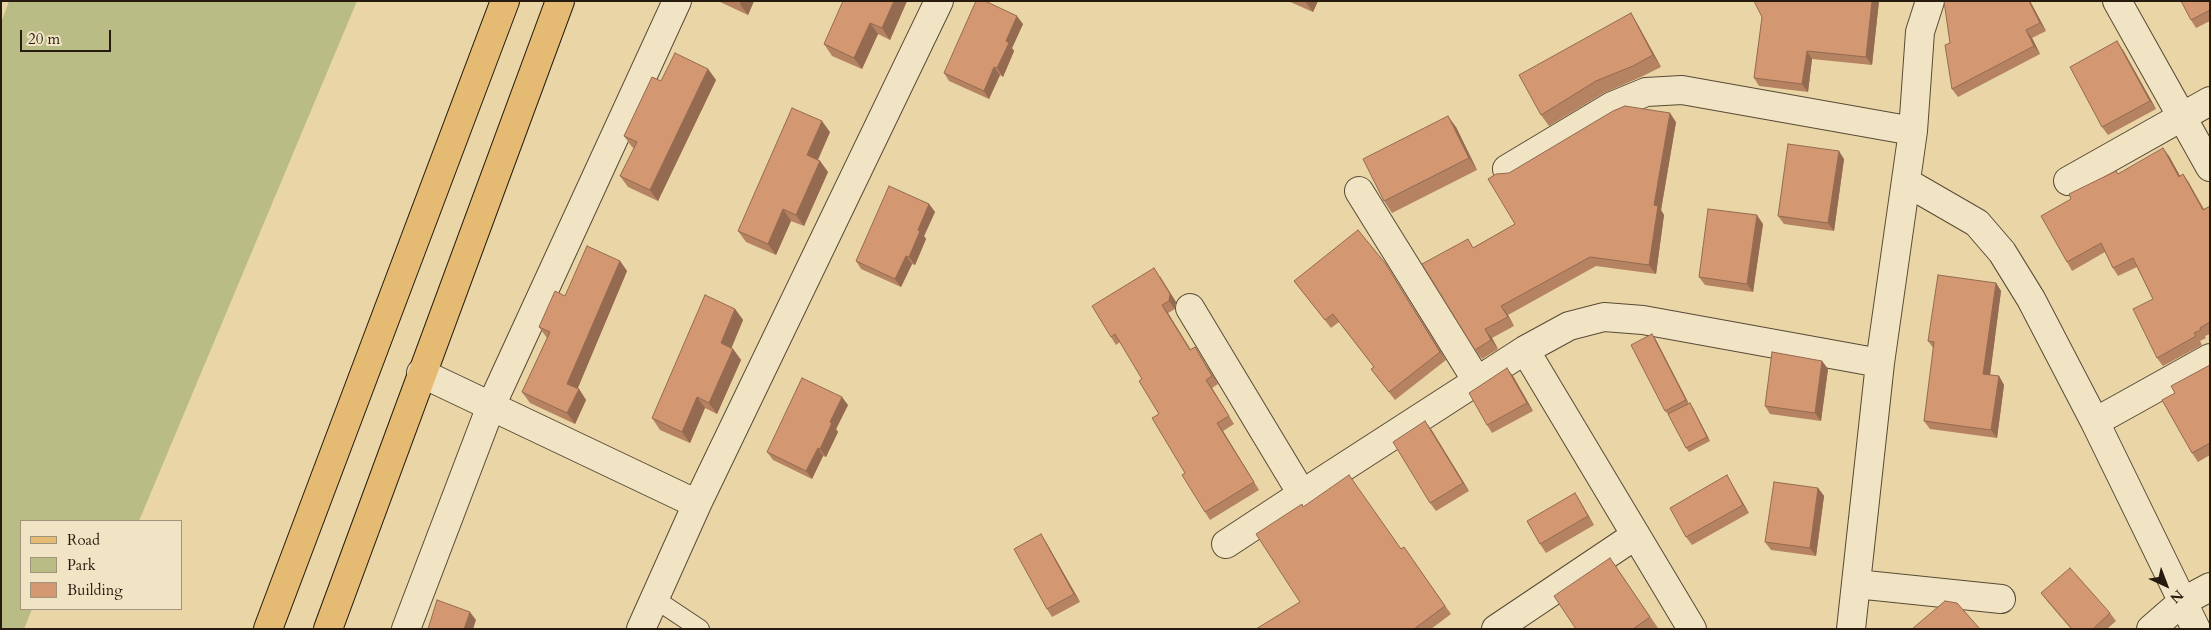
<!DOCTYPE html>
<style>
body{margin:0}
#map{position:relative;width:2211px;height:630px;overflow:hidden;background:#ead5a6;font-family:Cardo,serif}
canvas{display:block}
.frame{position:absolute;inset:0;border:2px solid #271b0f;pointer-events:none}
.legend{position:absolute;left:20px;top:520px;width:162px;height:90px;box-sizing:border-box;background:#f1e4c5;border:1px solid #a0947c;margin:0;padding:6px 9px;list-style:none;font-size:15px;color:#271b0f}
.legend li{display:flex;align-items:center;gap:10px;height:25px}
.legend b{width:25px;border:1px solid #a0947c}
.north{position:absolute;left:2141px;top:560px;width:50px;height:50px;-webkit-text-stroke:4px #f1e4c5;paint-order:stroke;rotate:137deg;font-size:14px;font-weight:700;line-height:20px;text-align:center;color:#271b0f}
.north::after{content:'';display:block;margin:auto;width:18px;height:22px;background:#271b0f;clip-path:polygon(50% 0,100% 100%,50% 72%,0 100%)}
.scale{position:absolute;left:20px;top:30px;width:91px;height:22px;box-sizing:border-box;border:2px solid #271b0f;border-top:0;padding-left:6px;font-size:15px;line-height:18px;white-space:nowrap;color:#271b0f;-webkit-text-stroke:4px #f1e4c5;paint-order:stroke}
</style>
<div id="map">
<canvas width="2211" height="630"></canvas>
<div class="frame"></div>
<ul class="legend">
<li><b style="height:6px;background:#e5ba73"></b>Road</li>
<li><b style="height:14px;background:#b9bd85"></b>Park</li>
<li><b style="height:14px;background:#d39772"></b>Building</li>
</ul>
<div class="north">N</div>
<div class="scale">20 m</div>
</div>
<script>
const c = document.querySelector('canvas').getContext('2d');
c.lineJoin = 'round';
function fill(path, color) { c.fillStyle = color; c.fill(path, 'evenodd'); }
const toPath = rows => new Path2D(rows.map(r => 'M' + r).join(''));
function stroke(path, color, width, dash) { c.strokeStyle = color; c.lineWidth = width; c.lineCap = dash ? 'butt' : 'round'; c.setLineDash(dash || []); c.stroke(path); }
const green = toPath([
 [9,1,357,1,139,521,21,521,21,609,32,609,24,629,1,629,1,23]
]);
const lane = toPath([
 [655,599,700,629]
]);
const street = toPath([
 [2117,1,2210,167],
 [1507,169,1612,106,1646,92,1682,90,1913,131],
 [2068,181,2210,101],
 [1906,182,1977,223,2002,252,2031,299,2095,422,2196,629],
 [1359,191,1477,381],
 [1190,308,1302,494,1525,350,1569,326,1604,317,1643,320,1880,363],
 [1525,350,1692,629],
 [421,373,697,504],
 [2095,422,2210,358],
 [1226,544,1302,494],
 [1856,584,2001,599],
 [406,629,491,406,677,1],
 [641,629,697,504,939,1],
 [1496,629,1636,535],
 [1851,629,1880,363,1913,131,1920,32,1930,1],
 [2151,629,2182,602,2210,587]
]);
const primary = toPath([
 [268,629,505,1],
 [328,629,560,1]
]);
const wall = toPath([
 [718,1,754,1,748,15],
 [907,1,890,40,878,34,862,69,832,56,824,44],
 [1288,1,1318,1,1313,12],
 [1879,1,1872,65,1812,59,1808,92,1759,86,1754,78,1762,17],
 [2030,1,2046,31,2032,38,2040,54,1958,97,1952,89],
 [2210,1,2210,21,2196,28,2191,20],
 [1631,13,1638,25,1661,67,1641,77,1604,93,1549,126,1541,115],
 [1023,24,1012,48,1014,51,1003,77,1000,75,989,99,949,81,944,73],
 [2123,50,2156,109,2108,135,2102,127],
 [708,69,716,80,658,201,628,187,620,176,634,148,632,147,624,136,661,81],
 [1676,122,1661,210,1664,215,1656,274,1596,266,1508,315,1514,326,1492,338,1498,349,1482,359,1475,350,1474,247,1515,224,1509,173],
 [1456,127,1477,170,1392,213,1384,201],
 [830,132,818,160,820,161,828,172,804,226,791,221,776,255,746,242,738,231],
 [2169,156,2180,176,2183,174,2189,183,2204,209,2210,206,2210,334,2205,336,2206,338,2200,341,2202,345,2163,366,2157,358,2153,299,2137,267,2118,276,2113,268,2105,252,2072,271,2067,262,2071,199,2116,171,2118,174],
 [1844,159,1834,231,1784,224,1778,216],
 [929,204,935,212,924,236,926,239,915,265,912,264,901,287,861,269,856,261],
 [1763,224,1753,292,1705,285,1699,277],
 [620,261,627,271,577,389,579,389,586,400,575,424,530,403,522,392,547,338,539,327,565,296],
 [1390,271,1446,360,1395,400,1371,369,1374,367,1339,322,1331,328,1294,281],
 [1160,276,1176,302,1175,309,1168,313,1190,350,1195,347,1218,384,1212,388,1234,424,1223,431,1259,490,1210,520,1205,512,1185,473,1159,414,1142,379,1120,342,1116,345,1111,337],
 [1996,283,2001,291,1990,375,1999,376,2004,385,1997,438,1930,429,1924,421,1934,349,1928,341],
 [735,309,743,320,731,348,733,349,741,360,717,414,705,408,690,443,660,430,652,418],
 [1655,338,1689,404,1693,408,1710,441,1689,452,1686,448,1669,415,1665,411],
 [1822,361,1828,369,1821,421,1770,414,1765,406],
 [2210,365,2210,455,2198,462,2192,453,2175,393],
 [1513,376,1533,411,1492,433,1487,425],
 [848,405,836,429,838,432,826,457,823,456,812,479,773,460,767,452],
 [1431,429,1469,491,1436,511,1430,503],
 [1727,475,1732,484,1749,513,1692,545,1686,537],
 [1818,488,1824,496,1816,556,1771,550,1765,542],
 [1575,493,1580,501,1594,525,1546,553,1540,544],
 [1046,542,1080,602,1052,617,1047,609],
 [1404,547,1451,614,1431,629,1256,629,1300,602],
 [1610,558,1658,628,1657,629,1576,629],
 [2041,593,2110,613,2116,621,2107,629,2071,629,2047,601]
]);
const shadedWall = toPath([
 [741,1,754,1,748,15,740,4],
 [894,1,907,1,890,40,882,28],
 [1305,1,1318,1,1313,12],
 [1872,1,1879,1,1872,65,1866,57],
 [2029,1,2030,1,2046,31,2040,23],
 [1631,13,1638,25,1661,67,1653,55],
 [1017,16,1023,24,1012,48,1014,51,1003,77,997,68,1006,41],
 [870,23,878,34,862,69,854,58],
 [2026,30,2032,38,2040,54,2034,46],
 [2117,41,2123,50,2156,109,2150,101],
 [1807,51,1812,59,1808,92,1802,84],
 [994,67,1000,75,989,99,984,91],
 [708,69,716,80,658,201,650,190],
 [1670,113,1676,122,1661,210,1664,215,1656,274,1649,265,1654,205],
 [1448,116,1456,127,1477,170,1469,158],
 [822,121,830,132,815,166,807,155],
 [2163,148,2169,156,2185,185,2179,177],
 [1839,151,1844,159,1834,231,1828,223],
 [820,161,828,172,804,226,796,215],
 [2183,174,2189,183,2208,218,2203,210],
 [929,204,935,212,924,236,926,239,915,265,909,257,918,230],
 [783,209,791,221,776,255,768,244],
 [1757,215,1763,224,1753,292,1747,284],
 [906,256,912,264,901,287,895,279],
 [620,261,627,271,575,395,567,384],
 [1385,263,1390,271,1446,360,1440,352],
 [1154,268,1176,302,1175,309,1169,301],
 [1996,283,2001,291,1989,383,1983,374],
 [1162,305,1168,313,1196,358,1190,350],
 [1501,306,1508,315,1514,326,1508,317],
 [735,309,743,320,729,354,721,343],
 [1485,329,1492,338,1498,349,1491,340],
 [1652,334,1655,338,1689,404,1686,400],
 [1195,347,1200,355,1218,384,1212,376],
 [733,349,741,360,717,414,709,403],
 [1822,361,1828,369,1821,421,1815,413],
 [1507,368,1513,376,1533,411,1527,403],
 [1999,376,2004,385,1997,438,1991,430],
 [1206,380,1212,388,1234,424,1229,416],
 [579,389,586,400,575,424,567,413],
 [697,397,705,408,690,443,682,432],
 [842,397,848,405,836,429,838,432,826,457,820,449,830,422],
 [1690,403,1693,408,1710,441,1707,437],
 [1425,421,1431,429,1469,491,1463,483],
 [1217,423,1223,431,1259,490,1254,482],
 [818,448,823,456,812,479,806,471],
 [1727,475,1732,484,1749,513,1743,505],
 [1818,488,1824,496,1816,556,1810,548],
 [1575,493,1580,501,1594,525,1588,516],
 [1041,534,1046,542,1080,602,1074,594],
 [470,612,476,620,473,629,464,629]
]);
const building = toPath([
 [843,1,894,1,882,28,870,23,854,58,824,44,843,1],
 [976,1,985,1,1017,16,1006,41,1009,43,997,68,994,67,984,91,944,73,976,1],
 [1754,1,1872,1,1866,57,1807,51,1802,84,1754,78,1762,17,1754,1],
 [1944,1,2029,1,2040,23,2026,30,2034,46,1952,89,1945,45,1950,43,1944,1],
 [2181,1,2210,1,2210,10,2191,20,2181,1],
 [1631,13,1653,55,1633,66,1596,81,1541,115,1519,75,1631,13],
 [2117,41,2150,101,2102,127,2070,67,2117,41],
 [675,53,708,69,650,190,620,176,637,142,624,136,652,77,661,81,675,53],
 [1625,106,1670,113,1654,205,1658,206,1649,265,1590,257,1501,306,1508,317,1485,329,1491,340,1475,350,1422,264,1468,239,1473,248,1515,224,1488,179,1496,174,1509,173,1613,111,1625,106],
 [792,108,822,121,807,155,820,161,796,215,783,209,768,244,738,231,792,108],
 [1448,116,1469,158,1384,201,1363,159,1448,116],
 [1788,144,1839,151,1828,223,1778,216,1788,144],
 [2163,148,2179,177,2183,174,2203,210,2210,206,2210,322,2200,328,2201,330,2194,333,2196,336,2157,358,2133,309,2153,299,2133,258,2113,268,2101,243,2067,262,2041,216,2071,199,2069,194,2116,171,2118,174,2163,148],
 [889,186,929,204,918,230,920,231,909,257,906,256,895,279,856,261,889,186],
 [1708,209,1757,215,1747,284,1699,277,1708,209],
 [1358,230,1385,263,1440,352,1389,392,1371,369,1374,367,1333,314,1325,320,1294,281,1358,230],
 [587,246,620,261,567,384,579,389,567,413,522,392,550,332,539,327,555,291,565,296,587,246],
 [1154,268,1170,294,1169,301,1162,305,1190,350,1195,347,1212,376,1206,380,1229,416,1217,423,1254,482,1205,512,1182,475,1185,473,1152,418,1159,414,1139,381,1142,379,1115,334,1111,337,1092,306,1154,268],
 [1938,275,1996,283,1983,374,1999,376,1991,430,1924,421,1934,342,1928,341,1938,275],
 [705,295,735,309,721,343,733,349,709,403,697,397,682,432,652,418,705,295],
 [1652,334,1686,400,1665,411,1631,345,1652,334],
 [1772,352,1822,361,1815,413,1765,406,1772,352],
 [2210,365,2210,443,2192,453,2162,400,2175,393,2171,386,2210,365],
 [1507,368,1527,403,1487,425,1469,393,1507,368],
 [802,378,842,397,830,422,832,423,820,449,818,448,806,471,767,452,802,378],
 [1690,403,1707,437,1686,448,1668,414,1690,403],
 [1425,421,1463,483,1430,503,1393,442,1425,421],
 [1349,475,1401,549,1404,547,1445,606,1414,629,1256,629,1300,602,1256,534,1302,504,1303,507,1349,475],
 [1727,475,1743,505,1686,537,1670,508,1727,475],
 [1774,482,1818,488,1810,548,1765,542,1774,482],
 [1575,493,1588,516,1540,544,1527,521,1575,493],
 [1041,534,1074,594,1047,609,1014,549,1041,534],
 [1610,558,1650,617,1633,629,1576,629,1554,596,1610,558],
 [2070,568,2110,613,2093,629,2072,629,2041,593,2070,568],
 [437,600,470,612,464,629,428,629,437,600],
 [1945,601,1957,603,1980,629,1912,629,1945,601]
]);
fill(green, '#b9bd85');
stroke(lane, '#584a35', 20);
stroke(street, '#584a35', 30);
stroke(primary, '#271b0f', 30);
stroke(lane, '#f1e4c5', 18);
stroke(street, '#f1e4c5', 28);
stroke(primary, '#e5ba73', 28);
fill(wall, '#b58262');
fill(shadedWall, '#946a50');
fill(building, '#d39772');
stroke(building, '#946a50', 1);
</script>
